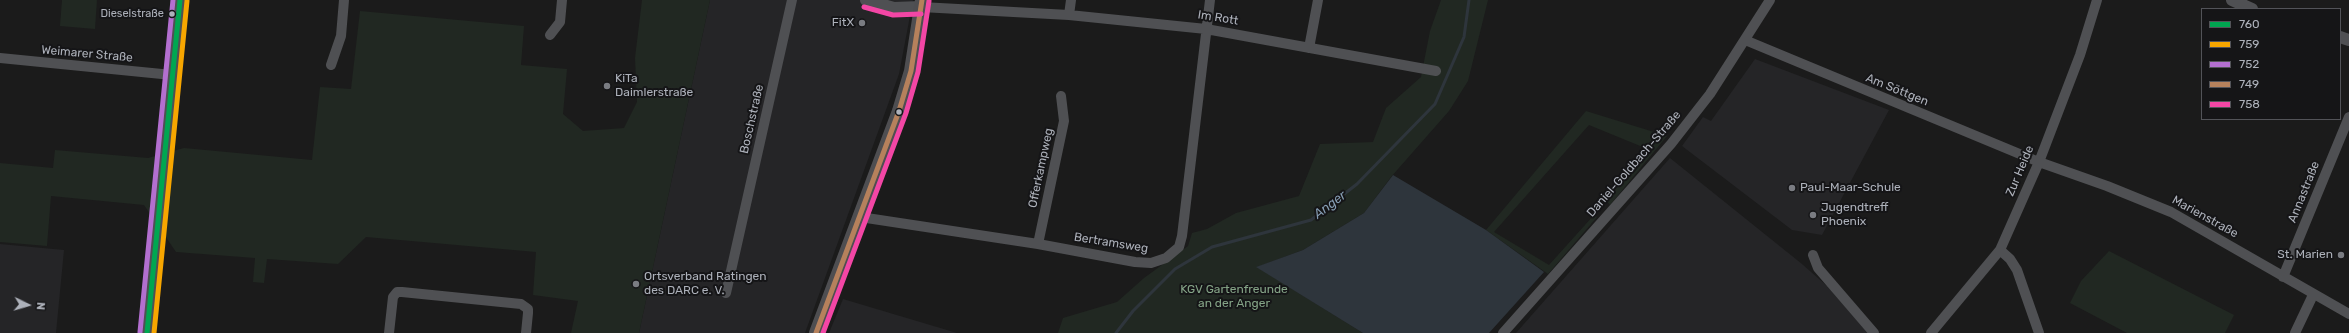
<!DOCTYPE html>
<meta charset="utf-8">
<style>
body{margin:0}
#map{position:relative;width:2349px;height:333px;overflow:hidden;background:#1b1b1b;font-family:Rubik,sans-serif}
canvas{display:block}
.legend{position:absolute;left:2201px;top:8px;width:140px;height:112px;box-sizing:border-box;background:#151517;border:1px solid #525358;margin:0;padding:5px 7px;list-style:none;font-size:12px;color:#adb1ba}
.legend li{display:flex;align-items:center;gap:8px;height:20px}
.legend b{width:20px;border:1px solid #525358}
.north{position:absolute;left:8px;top:285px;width:40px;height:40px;-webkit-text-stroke:3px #151517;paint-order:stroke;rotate:95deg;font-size:11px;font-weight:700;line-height:16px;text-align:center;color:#adb1ba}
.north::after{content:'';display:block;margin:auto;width:14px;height:18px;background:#adb1ba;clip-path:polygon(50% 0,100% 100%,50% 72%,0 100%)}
</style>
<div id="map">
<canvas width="2349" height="333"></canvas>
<ul class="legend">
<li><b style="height:5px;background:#00a651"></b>760</li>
<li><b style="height:5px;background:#f7a600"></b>759</li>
<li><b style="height:5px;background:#b36fd0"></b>752</li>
<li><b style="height:5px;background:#b6815c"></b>749</li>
<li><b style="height:5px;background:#f346a5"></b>758</li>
</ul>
<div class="north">N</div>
</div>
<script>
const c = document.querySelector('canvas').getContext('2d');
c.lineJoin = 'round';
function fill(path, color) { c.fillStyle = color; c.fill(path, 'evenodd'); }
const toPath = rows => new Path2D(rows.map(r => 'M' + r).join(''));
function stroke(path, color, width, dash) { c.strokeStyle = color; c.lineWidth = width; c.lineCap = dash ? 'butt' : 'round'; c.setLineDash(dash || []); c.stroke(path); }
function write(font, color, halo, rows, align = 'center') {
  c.font = font + ' Rubik,sans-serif'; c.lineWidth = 4; c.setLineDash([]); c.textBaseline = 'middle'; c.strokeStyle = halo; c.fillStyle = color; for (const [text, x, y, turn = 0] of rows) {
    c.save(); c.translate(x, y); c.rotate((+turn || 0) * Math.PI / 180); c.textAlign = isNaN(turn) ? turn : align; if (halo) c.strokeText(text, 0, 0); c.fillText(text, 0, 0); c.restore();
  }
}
const built = toPath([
 [710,0,913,0,899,74,805,333,639,333],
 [1755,59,1889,110,1822,235,1792,230,1682,146,1703,117,1711,121],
 [1670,158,1802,264,1827,286,1868,333,1516,333],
 [0,244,64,250,56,333,0,333],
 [843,299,957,333,829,333]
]);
const green = toPath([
 [62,0,97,0,95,29,60,26],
 [642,0,710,0,639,333,571,333,578,301,533,295,536,252,366,237,338,264,267,259,264,283,253,282,255,258,176,252,144,205,51,196,47,246,0,242,0,163,53,168,55,150,148,158,184,148,312,160,320,87,351,89,360,11,524,26,521,65,567,69,563,114,583,131,624,128,637,102,635,58],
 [1441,0,1488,0,1468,81,1449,111,1391,177,1364,213,1303,250,1257,267,1363,333,1058,333,1063,318,1117,302,1144,278,1188,246,1192,233,1207,229,1236,213,1299,196,1320,144,1373,142,1386,108,1421,77,1430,31],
 [1586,111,1667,136,1610,205,1606,200,1650,150,1589,125,1494,232,1549,265,1594,215,1597,217,1548,274,1486,230],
 [2109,251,2234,315,2225,333,2127,333,2070,303,2081,281]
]);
const water = toPath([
 [1393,175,1486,230,1544,272,1489,333,1363,333,1256,267,1303,250,1364,213]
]);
const stream = toPath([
 [1116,333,1133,311,1175,269,1212,247,1311,220,1357,184,1435,104,1464,37,1469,0]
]);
const minor = toPath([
 [921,7,1069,15,1206,29,1436,71],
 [1069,15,1071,0],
 [550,35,560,22,562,0],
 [1745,40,2039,162,2107,186,2171,212,2349,314],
 [1309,48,1318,0],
 [0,58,172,75],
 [331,65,341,36,344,0],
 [860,217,1038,244,1135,262,1151,263,1166,258,1179,247,1182,236,1210,0],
 [1038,244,1064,121,1061,96],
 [2000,250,2010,259,2017,270,2039,333],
 [1813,255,1818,268,1874,333],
 [2283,277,2349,117],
 [726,293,792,0],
 [389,333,393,297,397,292,402,292,521,304,528,309,528,313,526,333],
 [1503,333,1671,144,1710,94,1770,0],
 [1931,333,2000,250,2039,162,2080,55,2097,0],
 [2295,333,2313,295]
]);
const tertiary = toPath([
 [866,0,894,8,921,7],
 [2232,0,2252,9],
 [2340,37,2349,40],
 [147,333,180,0]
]);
const secondary = toPath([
 [816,333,899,111,911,71,922,0]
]);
const bus1 = toPath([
 [147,333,180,0]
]);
const bus2 = toPath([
 [154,333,187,1]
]);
const bus3 = toPath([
 [140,332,173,0]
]);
const bus4 = toPath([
 [816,333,899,111,911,71,922,0]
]);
const bus5 = toPath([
 [864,7,893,15,921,14],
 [823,333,906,113,918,72,929,1]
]);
const markers = [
 [172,14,3.5,"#adb1ba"],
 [862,23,4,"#7a7c82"],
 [607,86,4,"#7a7c82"],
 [899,112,3.5,"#adb1ba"],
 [1792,188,4,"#7a7c82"],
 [1813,215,4,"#7a7c82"],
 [2341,255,4,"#7a7c82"],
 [636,284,4,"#7a7c82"]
];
const busNames = [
 ["Dieselstraße",164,14]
];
const streetNames = [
 ["Im Rott",1218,18,9],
 ["Weimarer Straße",87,54,5],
 ["Am Söttgen",1897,90,22],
 ["Boschstraße",752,119,-77],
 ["Daniel-Goldbach-Straße",1634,164,-49],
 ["Offerkampweg",1041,168,-78],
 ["Zur Heide",2020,171,-67],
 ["Annastraße",2304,192,-68],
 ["Marienstraße",2205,217,29],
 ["Bertramsweg",1111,243,9]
];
const poiNames = [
 ["FitX",854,23,"right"],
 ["KiTa",615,79],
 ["Daimlerstraße",615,93],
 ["Paul-Maar-Schule",1800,188],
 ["Jugendtreff",1821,208],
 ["Phoenix",1821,222],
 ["St. Marien",2333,255,"right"],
 ["Ortsverband Ratingen",644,277],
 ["des DARC e. V.",644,291]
];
const parkNames = [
 ["KGV Gartenfreunde",1234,290],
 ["an der Anger",1234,304]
];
const waterNames = [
 ["Anger",1330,205,-37]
];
fill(built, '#252527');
fill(green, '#212822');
fill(water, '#2e353c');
stroke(stream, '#2e353c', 3);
stroke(minor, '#4f5053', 10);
stroke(tertiary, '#4f5053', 12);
stroke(secondary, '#4e4e51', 14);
stroke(bus1, '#00a651', 5);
stroke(bus2, '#f7a600', 5);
stroke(bus3, '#b36fd0', 5);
stroke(bus4, '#b6815c', 5);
stroke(bus5, '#f346a5', 5);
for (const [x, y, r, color] of markers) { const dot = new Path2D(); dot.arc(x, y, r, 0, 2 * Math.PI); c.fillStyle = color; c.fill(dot); stroke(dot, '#151517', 1.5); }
write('11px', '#adb1ba', '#151517', busNames, 'right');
write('12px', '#adb1ba', '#151517', streetNames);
write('12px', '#adb1ba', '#151517', poiNames, 'left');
write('12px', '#85a487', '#151517', parkNames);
write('italic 13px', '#869db3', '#151517', waterNames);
</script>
